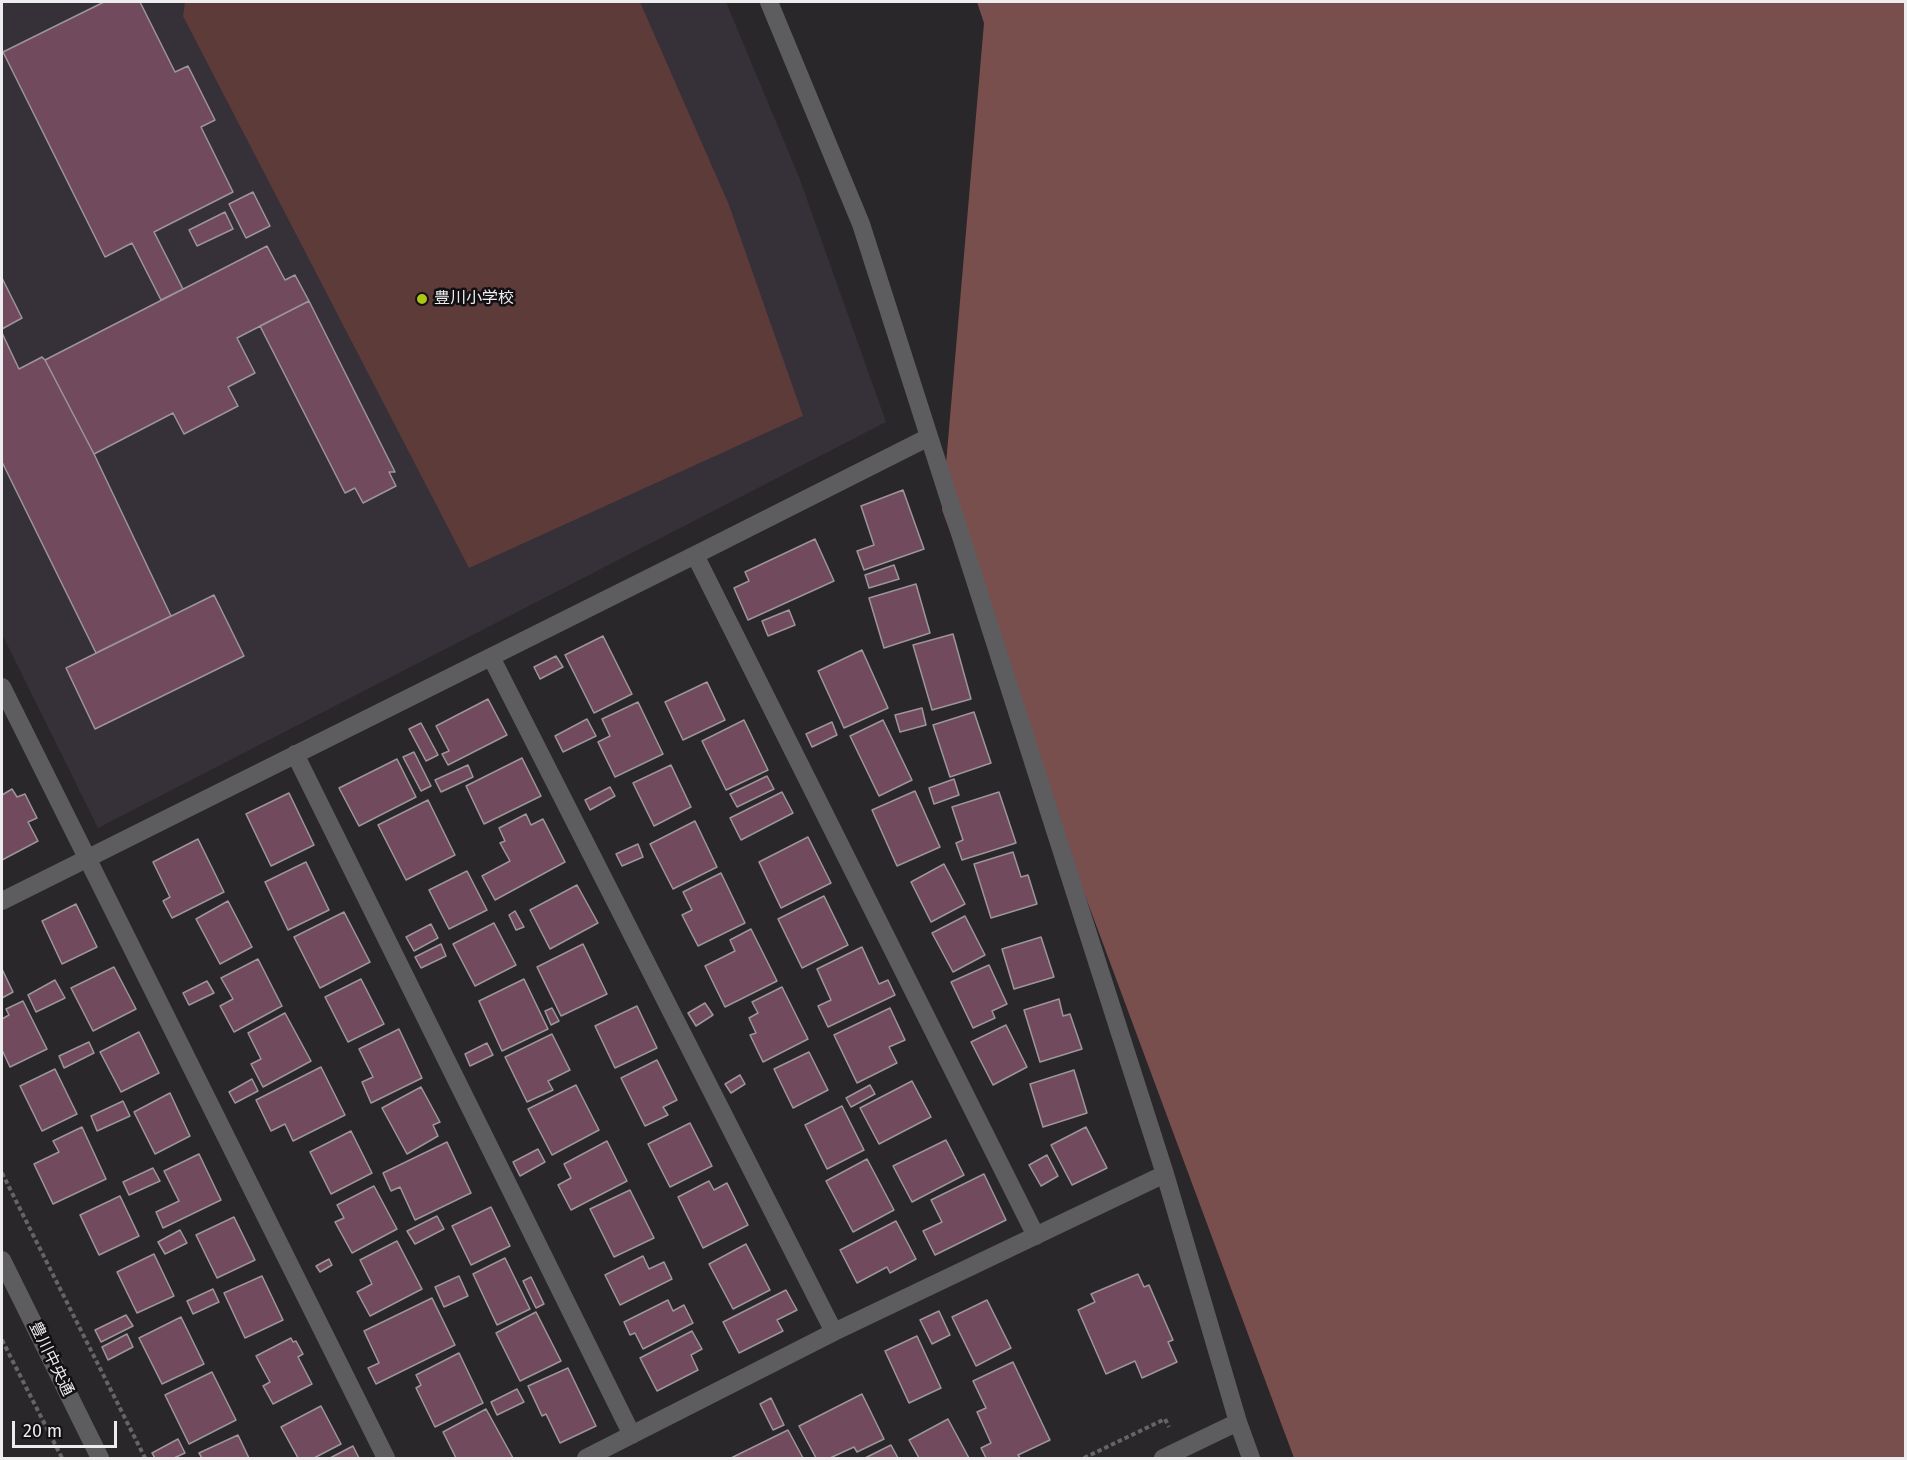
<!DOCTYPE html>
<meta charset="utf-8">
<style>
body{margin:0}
#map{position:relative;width:1907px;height:1460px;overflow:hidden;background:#2a272b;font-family:"Fira Sans",sans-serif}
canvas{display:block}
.frame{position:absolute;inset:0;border:3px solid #edecee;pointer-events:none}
.scale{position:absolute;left:12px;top:1421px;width:105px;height:27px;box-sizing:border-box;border:3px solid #edecee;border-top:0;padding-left:8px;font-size:18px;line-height:21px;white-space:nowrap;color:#edecee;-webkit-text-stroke:4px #121012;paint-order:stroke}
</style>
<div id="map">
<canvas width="1907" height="1460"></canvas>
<div class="frame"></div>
<div class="scale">20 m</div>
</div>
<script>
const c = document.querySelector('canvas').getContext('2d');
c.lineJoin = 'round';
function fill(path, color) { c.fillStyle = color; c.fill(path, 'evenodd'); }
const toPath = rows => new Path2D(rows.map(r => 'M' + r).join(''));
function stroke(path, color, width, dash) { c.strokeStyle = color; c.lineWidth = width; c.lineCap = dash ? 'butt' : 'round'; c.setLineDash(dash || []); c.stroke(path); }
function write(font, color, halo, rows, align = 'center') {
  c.font = font + ' "Fira Sans","Noto Sans JP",sans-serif'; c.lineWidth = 5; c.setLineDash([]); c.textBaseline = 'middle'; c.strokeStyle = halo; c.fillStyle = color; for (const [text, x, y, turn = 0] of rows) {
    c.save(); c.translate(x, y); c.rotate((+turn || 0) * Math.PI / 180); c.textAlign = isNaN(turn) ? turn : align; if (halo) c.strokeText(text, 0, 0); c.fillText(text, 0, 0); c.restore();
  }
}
const built = toPath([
 [2,2,726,2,799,177,886,422,98,828,2,634]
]);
const green = toPath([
 [185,2,640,2,729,205,803,416,469,568,183,16]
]);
const forest = toPath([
 [977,2,1905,2,1905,1458,1294,1458,942,510,984,23]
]);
const building = toPath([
 [104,2,140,2,175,72,188,66,215,120,201,127,233,192,154,232,183,289,161,300,132,243,105,257,3,52,104,2],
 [253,192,270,226,246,238,229,204,253,192],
 [225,212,233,229,197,246,189,230,225,212],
 [267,246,285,280,295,275,309,301,237,338,255,373,228,387,238,406,184,434,173,413,94,454,45,360,267,246],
 [2,278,22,318,2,329,2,278],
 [309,301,395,472,389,472,396,486,363,503,355,488,345,493,260,326,309,301],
 [2,333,19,369,42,357,45,360,94,454,171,616,96,653,2,462,2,333],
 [903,490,924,549,864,570,857,551,874,545,861,506,903,490],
 [815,539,834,581,748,620,734,588,749,581,745,572,815,539],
 [894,565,899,579,869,588,865,575,894,565],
 [916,584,930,633,884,648,869,598,916,584],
 [214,595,244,656,95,729,66,668,214,595],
 [789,610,795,625,768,636,762,621,789,610],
 [953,634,971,699,932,710,913,645,953,634],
 [603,636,632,694,594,713,565,655,603,636],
 [862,650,888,708,844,728,818,671,862,650],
 [556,656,563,667,540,679,534,667,556,656],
 [707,682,725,720,683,740,665,702,707,682],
 [488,699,507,735,448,765,442,754,449,751,436,726,488,699],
 [638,702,663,754,615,777,598,742,610,736,602,719,638,702],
 [922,708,926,725,900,732,895,715,922,708],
 [974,712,991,763,950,777,933,725,974,712],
 [587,719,596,736,563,752,555,736,587,719],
 [744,720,768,770,726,790,702,741,744,720],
 [883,720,912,780,879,796,850,736,883,720],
 [832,722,837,735,812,747,806,734,832,722],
 [421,723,438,755,426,761,409,729,421,723],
 [414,752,431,786,421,791,403,757,414,752],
 [522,758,541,796,484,824,466,786,522,758],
 [397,759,416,797,359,826,339,788,397,759],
 [468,765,473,777,441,792,435,780,468,765],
 [671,765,691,807,654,826,633,783,671,765],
 [767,776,774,789,737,807,730,794,767,776],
 [954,779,959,795,934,804,929,788,954,779],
 [610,787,615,796,590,810,585,800,610,787],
 [12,789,17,797,25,794,37,818,28,822,38,841,2,860,2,795,12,789],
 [915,791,940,847,897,866,872,810,915,791],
 [782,792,793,813,741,840,730,818,782,792],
 [999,792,1016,843,962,860,956,843,963,840,952,807,999,792],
 [289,793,314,845,271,866,246,814,289,793],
 [428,800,455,855,406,880,378,825,428,800],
 [526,814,531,825,543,819,565,862,495,900,482,876,510,861,500,843,505,841,499,828,526,814],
 [695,821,717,867,673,889,650,844,695,821],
 [808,837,831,883,781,908,759,862,808,837],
 [198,839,224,892,172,918,163,901,170,897,153,862,198,839],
 [638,844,643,857,622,866,616,854,638,844],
 [1013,852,1021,877,1028,875,1037,904,991,918,974,864,1013,852],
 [306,862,329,910,288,930,265,882,306,862],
 [944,864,965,904,931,922,911,882,944,864],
 [467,871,487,910,449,929,429,890,467,871],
 [721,873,745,923,698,946,682,915,692,910,683,892,721,873],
 [577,885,598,923,550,949,530,910,577,885],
 [824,896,848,945,802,968,778,919,824,896],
 [228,901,252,947,220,964,196,919,228,901],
 [76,904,97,947,62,964,42,921,76,904],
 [515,911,524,927,516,930,509,915,515,911],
 [344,912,370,962,320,988,294,937,344,912],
 [965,916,985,955,953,972,932,933,965,916],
 [494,923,516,965,475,986,453,944,494,923],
 [431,924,438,938,414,951,406,937,431,924],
 [751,929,777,981,725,1007,705,966,735,951,730,940,751,929],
 [1041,937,1054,977,1014,989,1002,949,1041,937],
 [441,944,446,956,421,968,415,957,441,944],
 [583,944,607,994,561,1016,537,967,583,944],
 [862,947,879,984,888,980,895,995,828,1027,818,1006,831,1000,817,969,862,947],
 [258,959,282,1006,234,1032,220,1006,233,999,221,978,258,959],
 [989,965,1007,1004,992,1011,995,1018,973,1028,951,982,989,965],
 [114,967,136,1009,93,1031,71,988,114,967],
 [2,969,13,992,2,998,2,969],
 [361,979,384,1024,348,1042,325,997,361,979],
 [524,979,548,1029,502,1051,479,1001,524,979],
 [55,980,65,998,36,1012,28,995,55,980],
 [207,981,214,993,189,1005,183,993,207,981],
 [782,987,808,1039,763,1062,750,1035,756,1033,749,1018,758,1013,752,1002,782,987],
 [1059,999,1063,1016,1070,1014,1082,1049,1040,1062,1024,1010,1059,999],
 [23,1001,47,1049,10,1067,2,1050,2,1019,9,1015,6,1009,23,1001],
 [705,1003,713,1015,696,1026,688,1013,705,1003],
 [637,1006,657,1048,615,1068,595,1026,637,1006],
 [552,1008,559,1021,551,1025,545,1011,552,1008],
 [890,1008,905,1040,889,1047,897,1063,857,1083,834,1035,890,1008],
 [285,1013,311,1061,263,1087,251,1064,261,1059,248,1033,285,1013],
 [1006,1025,1027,1067,993,1085,971,1042,1006,1025],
 [399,1029,422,1078,371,1103,362,1082,373,1077,359,1049,399,1029],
 [139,1032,159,1073,121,1092,100,1052,139,1032],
 [552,1034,570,1070,548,1081,553,1090,527,1102,505,1057,552,1034],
 [89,1042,94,1053,64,1068,59,1056,89,1042],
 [487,1043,493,1055,470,1066,465,1054,487,1043],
 [809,1052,828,1090,793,1108,774,1069,809,1052],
 [657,1060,677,1100,663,1107,668,1115,645,1126,621,1078,657,1060],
 [321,1067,345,1115,293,1141,285,1124,271,1131,256,1100,321,1067],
 [55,1069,77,1114,42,1131,20,1086,55,1069],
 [1074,1070,1087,1113,1043,1127,1030,1084,1074,1070],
 [740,1075,745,1084,731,1093,725,1084,740,1075],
 [252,1079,258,1091,235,1103,229,1092,252,1079],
 [912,1081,931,1117,879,1144,860,1108,912,1081],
 [576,1085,599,1130,552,1155,528,1109,576,1085],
 [870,1085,875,1094,851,1107,846,1098,870,1085],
 [421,1087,440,1122,433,1125,438,1136,407,1154,382,1108,421,1087],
 [170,1093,190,1136,155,1154,134,1112,170,1093],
 [123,1101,130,1116,97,1131,91,1116,123,1101],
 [842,1106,864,1150,827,1169,805,1125,842,1106],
 [690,1123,712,1166,670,1187,648,1144,690,1123],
 [82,1127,106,1179,53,1204,34,1164,59,1152,53,1141,82,1127],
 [1086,1127,1107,1168,1072,1185,1051,1145,1086,1127],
 [351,1131,372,1173,331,1194,310,1152,351,1131],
 [946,1140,964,1175,912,1202,893,1166,946,1140],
 [607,1141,627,1181,571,1210,558,1185,571,1178,564,1164,607,1141],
 [447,1142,471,1193,415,1220,400,1187,391,1191,383,1173,447,1142],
 [538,1149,545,1162,520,1176,513,1162,538,1149],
 [199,1154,221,1200,163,1228,156,1212,179,1201,164,1171,199,1154],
 [1047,1155,1058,1176,1041,1186,1029,1165,1047,1155],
 [867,1159,894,1210,853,1232,826,1181,867,1159],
 [153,1168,160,1181,129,1195,123,1182,153,1168],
 [984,1174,1006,1220,935,1255,923,1231,942,1222,931,1200,984,1174],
 [709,1181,714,1190,727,1183,748,1225,703,1248,678,1197,709,1181],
 [374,1186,397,1229,352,1253,335,1222,344,1218,337,1205,374,1186],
 [630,1190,654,1238,614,1257,590,1209,630,1190],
 [120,1196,139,1236,99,1255,80,1215,120,1196],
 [491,1207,510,1246,471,1265,452,1226,491,1207],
 [437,1216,444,1229,415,1244,407,1231,437,1216],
 [234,1217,255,1260,217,1278,196,1235,234,1217],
 [896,1221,916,1259,890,1273,887,1267,857,1283,840,1250,896,1221],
 [180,1230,187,1243,165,1254,158,1242,180,1230],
 [397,1241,422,1289,370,1316,357,1292,372,1284,360,1260,397,1241],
 [746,1244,770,1290,733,1309,709,1264,746,1244],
 [154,1254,174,1296,137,1313,117,1272,154,1254],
 [643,1256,649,1269,664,1262,672,1279,620,1305,605,1275,643,1256],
 [505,1258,530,1309,497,1325,473,1274,505,1258],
 [329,1259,332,1265,320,1272,316,1266,329,1259],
 [1138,1274,1144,1287,1149,1285,1173,1340,1168,1342,1177,1362,1142,1378,1135,1361,1106,1374,1078,1310,1095,1302,1091,1294,1138,1274],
 [262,1276,283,1320,245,1338,224,1293,262,1276],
 [459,1276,468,1296,444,1307,435,1287,459,1276],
 [531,1277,544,1304,536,1308,523,1281,531,1277],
 [213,1289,219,1302,193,1314,187,1301,213,1289],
 [786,1290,797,1310,777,1320,783,1331,739,1353,723,1322,786,1290],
 [432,1298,455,1345,376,1384,368,1368,379,1363,364,1331,432,1298],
 [668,1300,673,1311,684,1305,693,1323,643,1349,635,1333,630,1335,624,1322,668,1300],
 [987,1300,1011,1348,976,1366,952,1317,987,1300],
 [939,1311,950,1335,932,1344,920,1320,939,1311],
 [536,1312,561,1361,520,1381,496,1333,536,1312],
 [126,1315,133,1326,101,1342,95,1330,126,1315],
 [181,1317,204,1364,162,1384,139,1338,181,1317],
 [692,1331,702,1349,691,1355,698,1370,657,1391,640,1358,692,1331],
 [127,1334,133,1347,108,1360,102,1347,127,1334],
 [917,1336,941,1388,909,1403,885,1351,917,1336],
 [291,1338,293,1342,296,1341,303,1354,298,1357,312,1384,273,1404,263,1386,270,1382,256,1356,291,1338],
 [459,1353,483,1403,435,1427,416,1388,421,1385,416,1375,459,1353],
 [1013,1362,1050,1440,1018,1455,1020,1458,986,1458,981,1448,991,1443,977,1412,986,1408,973,1381,1013,1362],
 [568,1368,596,1426,560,1443,546,1414,542,1416,528,1386,568,1368],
 [212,1372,236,1420,189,1444,165,1395,212,1372],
 [517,1389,524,1402,497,1415,491,1402,517,1389],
 [862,1394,884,1439,857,1452,854,1447,830,1458,816,1458,799,1426,862,1394],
 [771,1398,784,1425,773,1430,760,1404,771,1398],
 [321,1406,341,1444,314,1458,298,1458,281,1427,321,1406],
 [486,1409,513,1458,456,1458,443,1432,486,1409],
 [948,1419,969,1458,919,1458,909,1440,948,1419],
 [788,1430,803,1458,731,1458,788,1430],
 [238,1435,249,1458,202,1458,199,1453,238,1435],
 [178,1439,185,1453,174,1458,155,1458,152,1453,178,1439],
 [891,1445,898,1458,865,1458,891,1445],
 [353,1446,359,1458,330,1458,353,1446]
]);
const path = toPath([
 [2,1173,145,1458],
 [2,1340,62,1458],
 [1084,1458,1165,1419,1169,1427]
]);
const minor = toPath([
 [769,2,861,224,1165,1174,1238,1422,1251,1458],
 [695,555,1036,1236],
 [491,657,834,1332],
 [2,687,386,1458],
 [295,754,632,1435],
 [2,901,695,555,929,437],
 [2,1260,100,1458],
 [586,1458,834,1332,1165,1174],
 [1163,1458,1238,1422]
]);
const markers = [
 [422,299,6,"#abc615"]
];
const poiNames = [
 ["豊川小学校",434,299]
];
const streetNames = [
 ["豊川中央通",51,1359,64]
];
fill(built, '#363038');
fill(green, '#5c3b39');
fill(forest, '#794f4e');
fill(building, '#714b5d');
stroke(building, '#9c9699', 1.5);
stroke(path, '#676468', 4, [4.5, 3]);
stroke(minor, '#5d5d5f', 18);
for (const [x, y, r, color] of markers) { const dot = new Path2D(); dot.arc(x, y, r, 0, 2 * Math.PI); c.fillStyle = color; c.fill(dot); stroke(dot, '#121012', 2); }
write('16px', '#edecee', '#121012', poiNames, 'left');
write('16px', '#edecee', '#121012', streetNames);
</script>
